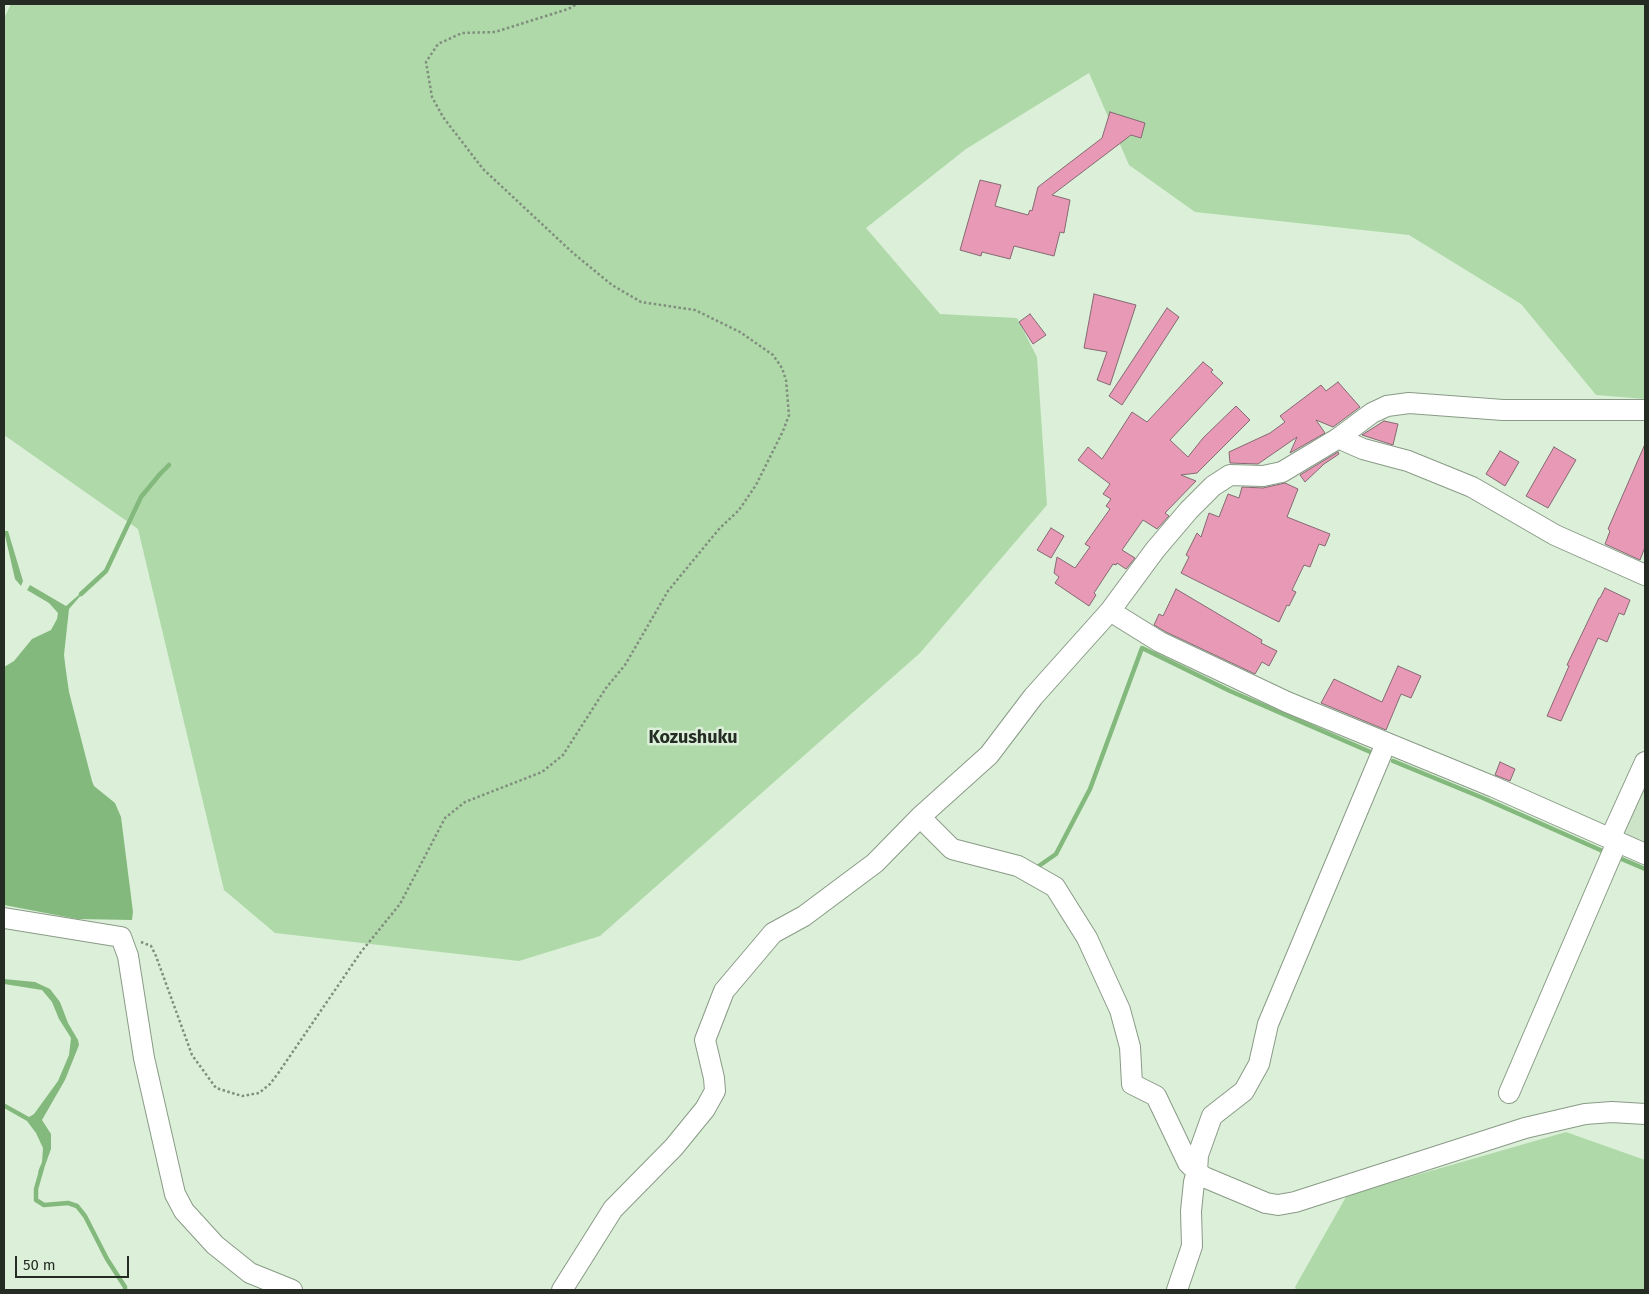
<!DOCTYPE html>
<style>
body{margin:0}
#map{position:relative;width:1649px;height:1294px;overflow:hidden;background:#dcf0d9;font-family:"Fira Sans",sans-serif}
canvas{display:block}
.frame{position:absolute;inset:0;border:5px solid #252c24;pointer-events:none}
.scale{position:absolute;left:15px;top:1256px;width:114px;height:22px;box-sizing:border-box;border:2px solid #252c24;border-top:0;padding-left:6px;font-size:15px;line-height:18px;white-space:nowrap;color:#252c24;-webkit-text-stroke:4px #dcf0d9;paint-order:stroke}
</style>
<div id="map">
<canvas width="1649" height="1294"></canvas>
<div class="frame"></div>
<div class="scale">50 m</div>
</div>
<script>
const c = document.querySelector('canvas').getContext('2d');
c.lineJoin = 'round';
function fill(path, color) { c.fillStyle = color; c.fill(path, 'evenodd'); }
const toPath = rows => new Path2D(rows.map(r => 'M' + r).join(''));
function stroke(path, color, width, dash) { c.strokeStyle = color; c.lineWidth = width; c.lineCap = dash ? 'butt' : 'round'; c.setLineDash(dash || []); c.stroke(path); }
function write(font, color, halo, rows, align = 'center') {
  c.font = font + ' "Fira Sans",sans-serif'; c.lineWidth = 5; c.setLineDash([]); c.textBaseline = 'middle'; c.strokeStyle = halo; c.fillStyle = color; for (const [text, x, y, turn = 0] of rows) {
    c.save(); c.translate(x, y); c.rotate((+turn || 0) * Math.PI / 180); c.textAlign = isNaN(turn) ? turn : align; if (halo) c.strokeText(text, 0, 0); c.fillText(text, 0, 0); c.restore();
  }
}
const built = toPath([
 [1645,779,1645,842,1626,834,1623,828]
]);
const green = toPath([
 [11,4,1645,4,1645,399,1596,395,1521,304,1409,235,1195,212,1129,165,1089,73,966,149,866,228,940,314,1017,318,1037,357,1047,505,920,653,600,936,519,961,275,933,224,890,138,529,4,435,4,18],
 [1566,1132,1645,1160,1645,1290,1296,1290,1295,1287,1347,1195]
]);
const water = toPath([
 [4,531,8,531,23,581,21,586,15,579],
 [30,585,66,606,89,586,69,609,64,655,66,671,69,692,92,781,94,786,115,803,121,817,133,912,132,920,77,919,4,905,4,667,14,661,32,639,51,630,57,619,58,613,49,603,27,590],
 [4,979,35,982,50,989,60,1002,68,1023,78,1040,79,1045,65,1080,42,1120,51,1134,51,1149,42,1174,38,1172,42,1162,43,1148,36,1133,27,1121,4,1108,4,1103,29,1117,34,1114,58,1081,69,1055,71,1038,59,1019,52,1002,42,990,4,984]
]);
const stream = toPath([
 [81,594,106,571,141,497,160,474,169,465],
 [1393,761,1483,798,1607,853],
 [1617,857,1645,869],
 [1036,868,1056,854,1090,789,1142,648,1230,691,1375,754],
 [42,1168,36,1189,36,1200,44,1205,68,1203,77,1206,85,1216,107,1259,125,1287,125,1290]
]);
const building = toPath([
 [1110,112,1145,123,1141,138,1131,135,1052,195,1070,200,1064,233,1060,232,1054,256,1014,246,1010,259,982,252,981,256,960,250,980,180,1001,185,995,206,1028,215,1030,210,1032,211,1038,187,1102,138,1110,112],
 [1094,294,1136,305,1110,385,1097,380,1107,352,1084,348,1094,294],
 [1167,308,1179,317,1122,405,1109,396,1167,308],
 [1030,314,1046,335,1033,344,1019,322,1030,314],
 [1203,362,1213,370,1211,372,1223,383,1170,440,1188,457,1203,438,1236,406,1250,420,1197,473,1181,475,1196,481,1165,513,1169,516,1157,529,1143,520,1122,550,1135,558,1126,569,1117,563,1116,565,1113,564,1094,593,1096,595,1089,606,1055,583,1059,577,1054,573,1057,557,1075,568,1090,547,1085,544,1110,509,1106,506,1111,499,1103,494,1110,484,1078,460,1088,447,1102,459,1132,412,1147,422,1203,362],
 [1338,382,1360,407,1333,427,1316,420,1325,433,1290,453,1297,437,1258,464,1230,463,1229,452,1270,433,1285,422,1280,416,1321,385,1326,391,1338,382],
 [1384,421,1398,424,1393,445,1362,435,1384,421],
 [1645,444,1645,547,1640,560,1605,544,1610,531,1608,529,1645,444],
 [1554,447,1576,460,1548,508,1526,496,1554,447],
 [1500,451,1519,462,1505,486,1486,474,1500,451],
 [1338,452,1339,454,1324,464,1305,482,1300,475,1338,452],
 [1285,483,1298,489,1287,517,1330,534,1325,546,1319,544,1310,567,1304,565,1292,590,1296,592,1289,606,1287,605,1279,622,1181,573,1189,557,1186,555,1197,533,1201,537,1209,513,1219,517,1228,494,1239,498,1242,487,1263,488,1285,483],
 [1051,528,1064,536,1051,558,1037,550,1051,528],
 [1605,588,1630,600,1624,615,1619,613,1607,642,1598,638,1561,721,1547,716,1569,666,1567,665,1599,598,1600,598,1605,588],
 [1176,589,1262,640,1261,643,1277,651,1269,666,1262,662,1255,674,1166,632,1154,625,1159,614,1163,616,1176,589],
 [1398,666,1421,676,1411,698,1401,694,1386,730,1321,703,1334,679,1382,702,1398,666],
 [1500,762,1515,769,1510,781,1495,775,1500,762]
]);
const path = toPath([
 [141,942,151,946,156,956,192,1055,216,1088,242,1096,259,1093,270,1084,279,1072,361,952,400,904,445,818,465,802,542,772,563,755,606,688,625,665,668,591,719,529,739,510,756,485,783,431,789,415,786,380,782,368,773,355,740,332,695,310,641,302,612,285,573,253,483,169,443,117,432,97,426,62,438,44,462,33,495,32,568,9,577,4]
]);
const minor = toPath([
 [1338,438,1363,449,1408,461,1472,487,1555,535,1645,575],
 [1110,611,1160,642,1287,702,1494,787,1645,854],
 [920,817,952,849,1018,866,1055,887,1087,938,1120,1010,1130,1047,1132,1084,1156,1096,1188,1163,1197,1172,1204,1177,1266,1203,1278,1205,1295,1202,1525,1128,1585,1114,1612,1112,1645,1114],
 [1610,839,1645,762],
 [4,918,121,937,128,956,144,1058,175,1194,184,1211,215,1245,250,1273,292,1290],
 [1509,1093,1617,842],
 [562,1290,613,1209,674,1147,705,1109,715,1091,714,1078,705,1040,724,991,773,933,804,916,875,863,920,817,989,755,1033,697,1110,611,1155,550,1189,510,1213,486,1230,475,1263,476,1282,472,1337,439,1372,413,1387,406,1409,403,1503,410,1645,410],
 [1177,1290,1192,1246,1191,1211,1194,1182,1197,1172,1198,1155,1212,1116,1244,1091,1259,1064,1268,1024,1386,743]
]);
const neighbourhoodNames = [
 ["Kozushuku",693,738]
];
fill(built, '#cde4c9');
fill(green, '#afd9a9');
fill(water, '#84b97d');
stroke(stream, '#84b97d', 4.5);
fill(building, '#e899b5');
stroke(building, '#846972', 1);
stroke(minor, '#899b86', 22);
stroke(path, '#808e7e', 2.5, [2.5, 2.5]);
stroke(minor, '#fff', 20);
write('bold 18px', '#252c24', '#dcf0d9', neighbourhoodNames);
</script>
